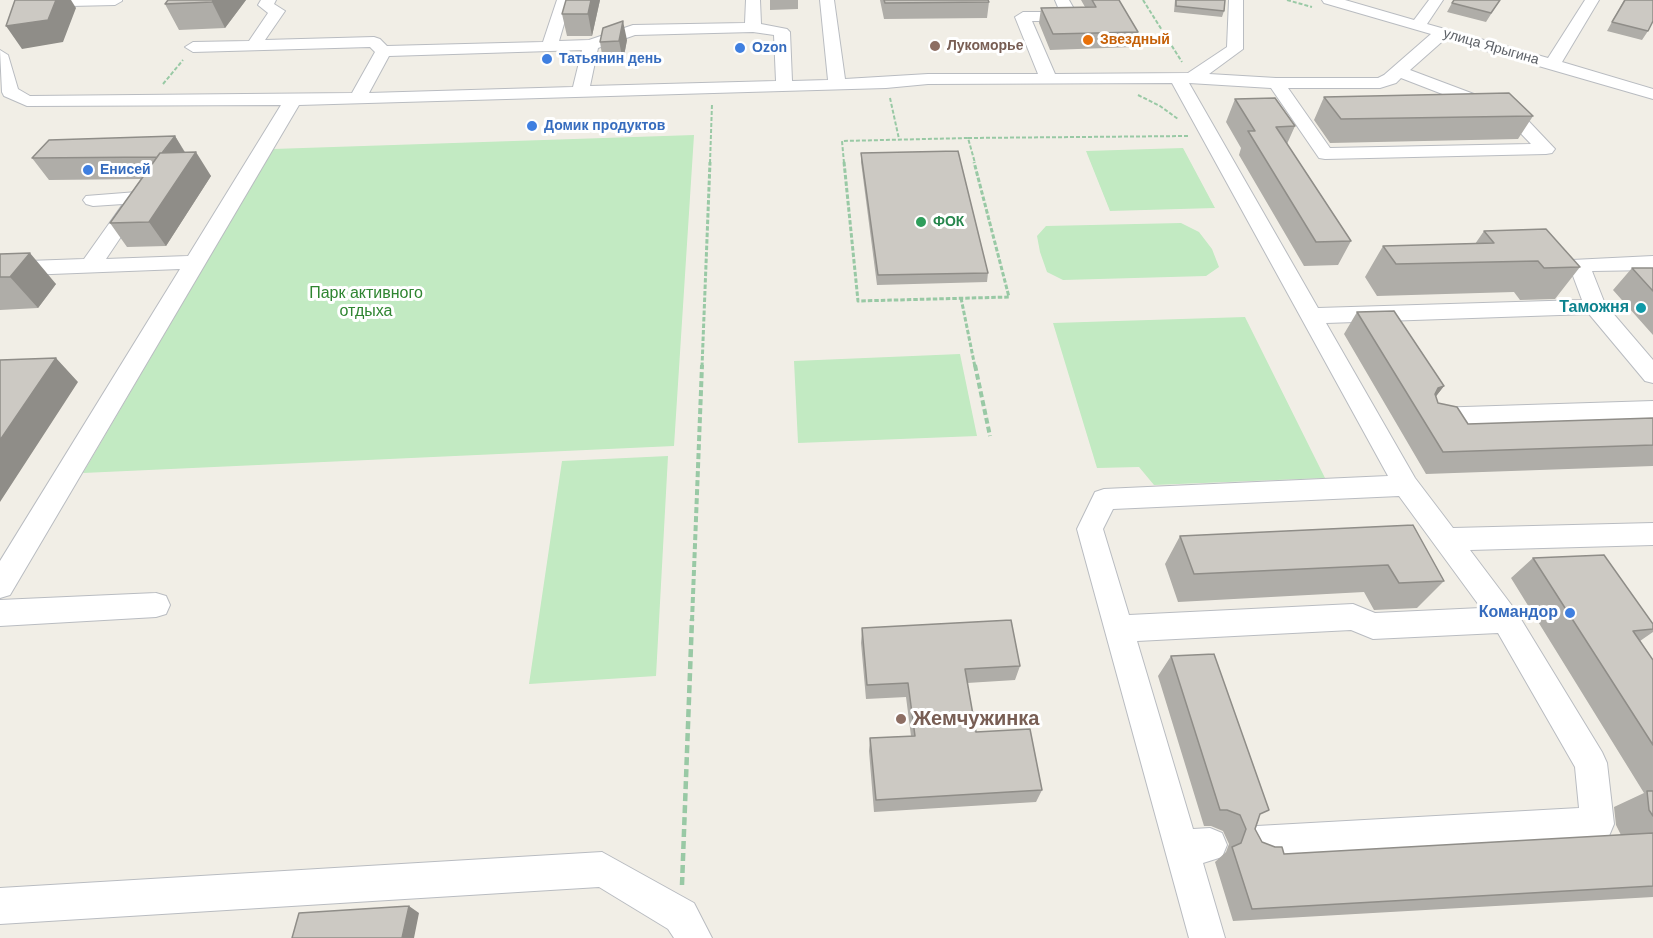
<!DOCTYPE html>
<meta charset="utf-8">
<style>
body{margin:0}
canvas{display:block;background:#f1eee6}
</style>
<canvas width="1653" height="938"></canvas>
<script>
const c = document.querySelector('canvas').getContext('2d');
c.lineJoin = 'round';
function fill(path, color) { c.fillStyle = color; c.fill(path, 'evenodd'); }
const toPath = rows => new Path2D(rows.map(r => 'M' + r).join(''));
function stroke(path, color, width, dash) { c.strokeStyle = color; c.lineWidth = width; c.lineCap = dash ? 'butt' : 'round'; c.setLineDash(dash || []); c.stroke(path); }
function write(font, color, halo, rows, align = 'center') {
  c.font = font + ' Arial,sans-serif'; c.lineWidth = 6; c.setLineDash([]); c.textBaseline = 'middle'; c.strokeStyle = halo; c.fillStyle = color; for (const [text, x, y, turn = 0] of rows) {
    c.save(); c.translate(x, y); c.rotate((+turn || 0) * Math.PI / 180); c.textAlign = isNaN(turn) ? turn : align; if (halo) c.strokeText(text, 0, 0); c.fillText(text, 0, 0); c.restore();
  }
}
const green = toPath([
 [694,135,674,446,83,473,273,149],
 [1183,148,1215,208,1110,211,1086,151],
 [1181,223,1199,232,1212,249,1219,267,1206,276,1063,280,1047,272,1040,252,1037,236,1046,226],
 [1245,317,1325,478,1154,485,1139,467,1097,468,1053,323],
 [960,354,977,436,798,443,794,361],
 [668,456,656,676,529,684,562,461]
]);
const pathFar3 = toPath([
 [1143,0,1182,62],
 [1287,0,1312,7],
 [163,84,183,60],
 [1138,95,1160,106,1178,119],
 [890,98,899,139],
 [968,138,1189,136],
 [710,163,712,104],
 [844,163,842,141,968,138,975,163]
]);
const pathFar2 = toPath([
 [844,162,858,301,1009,297,974,162],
 [961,298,975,367],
 [702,367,710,162]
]);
const pathFar1 = toPath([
 [975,365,990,436],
 [692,621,702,365]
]);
const path = toPath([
 [682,885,692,619]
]);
const minor = toPath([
 [17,0,122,0,122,1,115,5,25,7,20,6,17,0],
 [261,0,276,0,274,4,285,11,265,40,374,37,380,39,387,46,543,42,557,0,571,0,559,41,589,40,633,25,745,23,746,0,760,0,761,24,787,29,790,32,792,81,828,80,820,0,834,0,845,79,928,74,1038,74,1015,17,1023,12,1060,12,1055,0,1069,0,1078,16,1070,21,1032,21,1055,74,1188,73,1227,47,1229,0,1243,0,1243,49,1209,74,1276,78,1378,78,1384,75,1431,34,1324,3,1322,0,1345,0,1414,20,1429,0,1443,0,1427,24,1548,58,1585,0,1599,0,1562,62,1653,89,1653,99,1445,39,1410,70,1519,111,1555,149,1552,153,1546,154,1325,159,1319,158,1271,88,1189,83,1318,308,1582,300,1569,265,1572,260,1653,256,1653,270,1592,271,1605,304,1653,360,1653,383,1645,381,1589,314,1326,323,1415,478,1453,528,1653,523,1653,545,1470,550,1516,611,1602,752,1607,763,1614,824,1609,836,1597,841,1257,860,1245,855,1240,843,1245,831,1257,826,1579,808,1575,767,1498,633,1373,639,1351,630,1137,641,1193,829,1210,828,1222,833,1227,845,1222,857,1203,863,1225,938,1189,938,1077,529,1095,492,1104,489,1388,476,1172,83,928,84,886,88,299,105,10,595,0,598,0,561,180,269,0,276,0,262,84,259,123,204,93,206,86,204,83,200,86,196,137,192,144,194,147,198,106,259,188,256,281,105,27,106,4,96,2,92,0,50,8,55,18,89,30,96,352,93,375,52,370,47,193,52,185,47,193,42,249,41,268,13,258,5,261,0],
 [753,32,774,35,776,81,590,86,598,48,635,35,753,32],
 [582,50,573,87,369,93,389,56,582,50],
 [1401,78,1507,119,1531,144,1330,148,1288,88,1380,88,1396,83,1401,78],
 [1399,496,1481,608,1375,613,1353,604,1129,615,1103,529,1113,509,1399,496],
 [1653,401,1653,419,1433,426,1424,423,1421,417,1424,411,1433,408,1653,401],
 [156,593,166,596,170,605,166,614,156,617,0,626,0,600,156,593],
 [602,852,694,903,712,938,674,938,668,929,599,887,0,924,0,888,602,852]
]);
const wall = toPath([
 [246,0,225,28,179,30,165,4],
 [600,0,592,36,567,36,562,14],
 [770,0,798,0,798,9,770,10],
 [880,0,988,0,989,2,987,18,884,19],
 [1081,0,1119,0,1138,32,1134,47,1050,50,1039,23,1041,8,1085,7],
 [1175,0,1225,0,1224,11,1222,17,1174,12],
 [1500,0,1486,22,1447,12,1452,3],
 [1624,0,1653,0,1648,31,1642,40,1607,31],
 [627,40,623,61,603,61,600,42],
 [1324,97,1533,116,1518,139,1330,143,1314,120],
 [1235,99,1295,126,1287,144,1351,241,1338,265,1304,266,1239,155,1241,148,1226,122],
 [175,136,185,152,211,176,166,246,127,247,110,223,141,179,49,180,32,158],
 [861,153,988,273,987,282,877,285,861,162],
 [1484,231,1580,267,1555,299,1520,300,1514,292,1377,296,1365,277,1383,246,1475,244],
 [0,254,56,284,38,308,0,310],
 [1632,268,1653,268,1653,335,1613,290],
 [1357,312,1444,386,1436,396,1438,403,1468,424,1653,418,1653,466,1426,474,1344,334],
 [1413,525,1444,581,1417,608,1374,610,1364,592,1178,602,1165,564,1180,536],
 [1533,558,1653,624,1653,632,1640,641,1653,660,1653,897,1233,921,1215,862,1226,852,1229,844,1223,831,1211,826,1204,826,1158,676,1171,656,1259,819,1255,829,1262,842,1284,854,1621,835,1616,825,1614,807,1644,793,1511,578],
 [862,628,1020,666,1015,680,967,683,976,732,1042,790,1036,802,874,812,869,751,870,738,911,736,906,697,866,699,861,643]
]);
const shadedWall = toPath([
 [56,0,71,0,76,8,63,42,22,49,6,26],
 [214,0,246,0,225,28,212,2],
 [591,0,600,0,592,36,588,14],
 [623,21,627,40,623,61,619,41],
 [175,136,188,158,160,157],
 [196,152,211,176,166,246,149,222],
 [30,253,56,284,38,308,10,277],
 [56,358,78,382,0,502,0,440],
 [1444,386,1427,408,1438,388],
 [409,906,419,913,414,938,402,938]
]);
const building = toPath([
 [15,0,56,0,48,20,6,26,15,0],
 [168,0,214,0,212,2,165,4,168,0],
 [566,0,591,0,588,14,562,14,566,0],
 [884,0,988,0,989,2,885,3,884,0],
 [1092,0,1119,0,1138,32,1053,34,1041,8,1096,7,1092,0],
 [1176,0,1225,0,1224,11,1176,6,1176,0],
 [1454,0,1500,0,1491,13,1452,3,1454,0],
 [1625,0,1653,0,1653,21,1648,31,1612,22,1625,0],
 [623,21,619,41,600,42,603,28,623,21],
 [1509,93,1533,116,1341,119,1324,97,1509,93],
 [1275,98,1295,126,1276,127,1351,241,1316,242,1248,131,1255,131,1235,99,1275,98],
 [175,136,162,153,160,153,157,157,32,158,49,140,175,136],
 [958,151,988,273,878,275,861,153,958,151],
 [196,152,149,222,110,223,160,153,196,152],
 [1546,229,1580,267,1544,268,1538,261,1396,264,1383,246,1494,243,1484,231,1546,229],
 [30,253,10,277,0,277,0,254,30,253],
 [1632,268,1653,268,1653,291,1632,268],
 [1394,311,1444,386,1438,388,1435,394,1438,403,1457,407,1468,424,1653,418,1653,445,1443,452,1357,312,1394,311],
 [56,358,0,440,0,360,56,358],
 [1413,525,1444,581,1399,583,1388,565,1194,574,1180,536,1413,525],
 [1604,555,1653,624,1653,629,1633,631,1653,660,1653,745,1533,558,1604,555],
 [1011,620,1020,666,965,669,976,732,1030,729,1042,790,876,800,870,738,915,736,908,683,867,685,862,628,1011,620],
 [1214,654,1269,810,1260,814,1255,829,1262,842,1275,847,1282,847,1284,854,1653,833,1653,886,1252,909,1232,847,1241,843,1246,829,1240,815,1227,810,1220,810,1171,656,1214,654],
 [1647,791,1653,791,1653,816,1649,810,1647,791],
 [409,906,402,938,292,938,299,913,409,906]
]);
const markers = [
 [1088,40,6,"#e8710a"],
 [935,46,6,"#8d6e63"],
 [740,48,6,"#3f7fe0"],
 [547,59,6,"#3f7fe0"],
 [532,126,6,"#3f7fe0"],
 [88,170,6,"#3f7fe0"],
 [921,222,6,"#2e9e5b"],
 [1641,308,6,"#0f9aa8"],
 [1570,613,6,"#3f7fe0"],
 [901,719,6,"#8d6e63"]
];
const farFoodnames = [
 ["Звездный",1100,40]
];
const farEducationnames = [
 ["Лукоморье",947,46]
];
const farStreetnames = [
 ["улица Ярыгина",1491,47,16]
];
const farShopnames = [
 ["Ozon",752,48],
 ["Татьянин день",559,59],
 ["Домик продуктов",544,126],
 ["Енисей",100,170]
];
const farLeisurenames = [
 ["ФОК",933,222]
];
const parkNames = [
 ["Парк активного",366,294],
 ["отдыха",366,312]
];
const cultureNames = [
 ["Таможня",1629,308]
];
const shopNames = [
 ["Командор",1558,613]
];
const nearEducationnames = [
 ["Жемчужинка",913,719]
];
fill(green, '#c2eac2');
stroke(minor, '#b9bcc1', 2);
stroke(pathFar3, '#99c9a5', 2, [4, 2]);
stroke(pathFar2, '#99c9a5', 3, [4.5, 2]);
stroke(pathFar1, '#99c9a5', 4, [6, 3]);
stroke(path, '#99c9a5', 4.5, [8, 4]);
fill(minor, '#fff');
fill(wall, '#afada8');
fill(shadedWall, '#8f8d88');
fill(building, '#ccc9c3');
stroke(building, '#8f8d88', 1.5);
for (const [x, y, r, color] of markers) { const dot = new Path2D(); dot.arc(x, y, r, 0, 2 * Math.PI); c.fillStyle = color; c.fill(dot); stroke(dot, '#fff', 2); }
write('bold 14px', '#c56008', '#fff', farFoodnames, 'left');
write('bold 14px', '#785e54', '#fff', farEducationnames, 'left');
write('14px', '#5e6268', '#fff', farStreetnames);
write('bold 14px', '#366cbe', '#fff', farShopnames, 'left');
write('bold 14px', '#27864d', '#fff', farLeisurenames, 'left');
write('16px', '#2f8531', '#fff', parkNames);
write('bold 16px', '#0d838f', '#fff', cultureNames, 'right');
write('bold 16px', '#366cbe', '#fff', shopNames, 'right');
write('bold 20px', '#785e54', '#fff', nearEducationnames, 'left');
</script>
